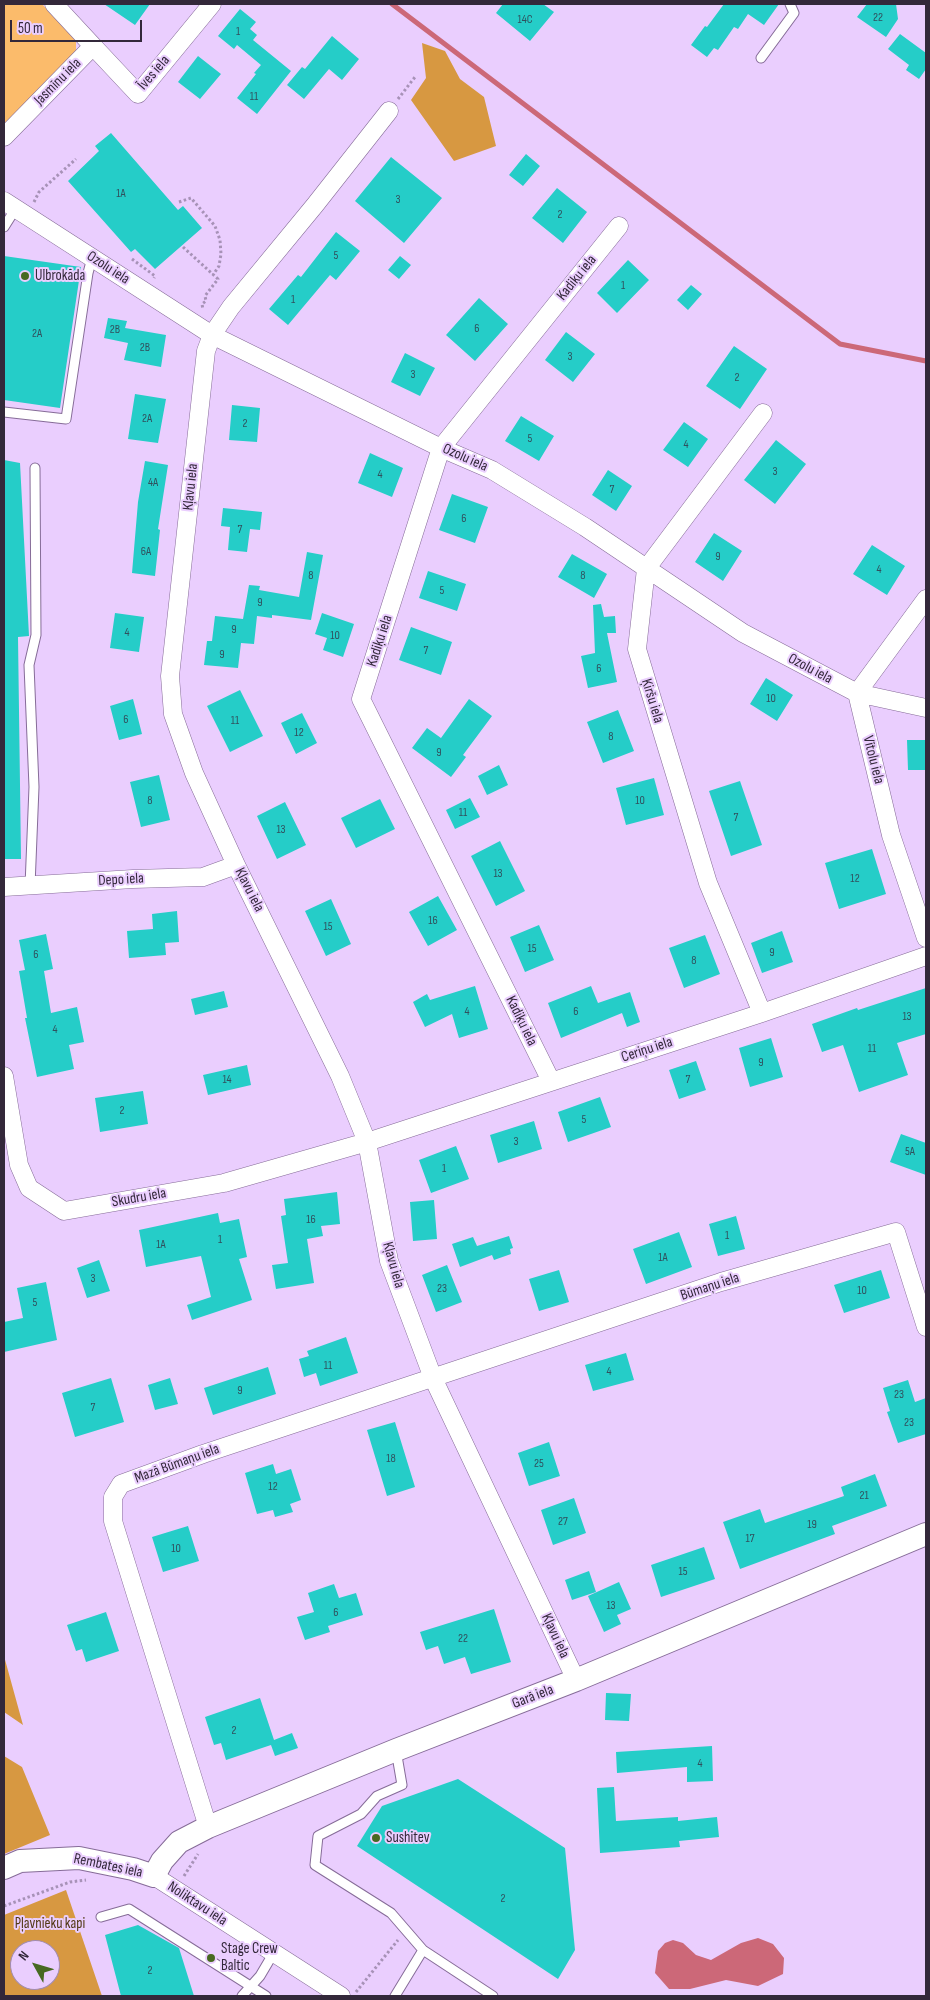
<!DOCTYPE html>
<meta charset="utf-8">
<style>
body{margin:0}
#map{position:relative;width:930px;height:2000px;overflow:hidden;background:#eacefe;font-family:"Sofia Sans Condensed",sans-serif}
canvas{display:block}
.frame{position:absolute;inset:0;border:5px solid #33283a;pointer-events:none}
.north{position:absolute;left:10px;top:1940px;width:50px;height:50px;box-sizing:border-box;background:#eacefe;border:1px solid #a18cb0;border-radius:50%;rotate:309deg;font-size:14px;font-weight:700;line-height:20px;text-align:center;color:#33283a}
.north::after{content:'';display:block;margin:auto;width:18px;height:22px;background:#476921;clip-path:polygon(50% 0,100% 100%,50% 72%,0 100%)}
.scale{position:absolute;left:10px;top:20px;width:132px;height:22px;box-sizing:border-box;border:2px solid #33283a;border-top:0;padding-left:6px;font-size:15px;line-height:18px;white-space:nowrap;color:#33283a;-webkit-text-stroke:4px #eacefe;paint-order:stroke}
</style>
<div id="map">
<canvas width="930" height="2000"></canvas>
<div class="frame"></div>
<div class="north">N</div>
<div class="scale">50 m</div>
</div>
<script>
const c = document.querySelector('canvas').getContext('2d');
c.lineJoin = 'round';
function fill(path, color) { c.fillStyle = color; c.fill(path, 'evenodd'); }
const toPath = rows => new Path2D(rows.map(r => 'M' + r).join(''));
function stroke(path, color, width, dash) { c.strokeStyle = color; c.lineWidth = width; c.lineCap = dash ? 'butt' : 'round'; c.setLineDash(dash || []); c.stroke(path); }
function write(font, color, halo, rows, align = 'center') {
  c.font = font + ' "Sofia Sans Condensed",sans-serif'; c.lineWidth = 4; c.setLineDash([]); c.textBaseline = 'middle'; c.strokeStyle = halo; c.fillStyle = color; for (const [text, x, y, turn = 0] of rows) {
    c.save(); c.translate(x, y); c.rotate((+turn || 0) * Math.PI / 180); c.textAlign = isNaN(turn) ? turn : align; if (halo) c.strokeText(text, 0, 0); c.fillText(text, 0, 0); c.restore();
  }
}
const green = toPath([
 [4,4,42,4,76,39,76,52,4,124]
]);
const forest = toPath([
 [422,43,445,51,460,79,484,97,496,146,454,161,411,100,426,78],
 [4,1656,23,1725,4,1712],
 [4,1756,22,1767,50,1835,4,1854],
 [66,1890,102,1996,4,1996,4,1915],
 [20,1950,50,1950,50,1980,20,1980]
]);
const water = toPath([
 [758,1938,773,1944,784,1958,783,1974,758,1986,726,1980,690,1989,669,1989,655,1973,658,1951,665,1943,673,1940,683,1943,696,1955,711,1960,741,1943]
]);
const stream = toPath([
 [392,4,840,344,926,361]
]);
const building = toPath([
 [104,4,150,4,135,25],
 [503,4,543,4,554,12,530,41,496,13],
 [724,4,779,4,764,25,748,14,738,29,734,27,718,50,714,48,707,57,691,45,705,26,707,27],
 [867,4,896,4,898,19,886,37,857,17],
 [240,9,256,22,250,29,257,35,253,40,291,71,257,114,237,98,256,74,254,73,261,65,237,45,234,49,218,36],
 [900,34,926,53,926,69,919,79,906,70,909,65,888,49],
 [332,36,359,59,342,80,329,69,304,99,287,85,302,67,305,69],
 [198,56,221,74,200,99,178,82],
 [111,133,178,210,183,206,202,228,155,269,135,249,131,252,68,181,99,151,95,146],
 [526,154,540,166,523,186,509,175],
 [391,157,442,198,404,243,355,201],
 [557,188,587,212,563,243,532,218],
 [336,232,360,251,336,280,330,275,288,325,269,309,298,275,301,277],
 [4,256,81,267,60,408,4,400],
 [400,256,411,265,399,279,388,270],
 [628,260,649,280,617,313,597,293],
 [691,285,702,294,688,310,677,300],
 [479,298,508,324,475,361,446,335],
 [108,318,127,321,125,328,166,335,161,367,124,360,128,343,104,338],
 [566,332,595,354,573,382,545,360],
 [734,346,767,369,740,409,706,386],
 [405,353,435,368,420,396,391,382],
 [135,394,166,399,158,443,128,439],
 [232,405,260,408,257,442,229,440],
 [521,416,554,436,539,461,505,441],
 [684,422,708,439,688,467,663,450],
 [776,440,806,464,775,504,744,480],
 [370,453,403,468,392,497,358,483],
 [4,460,20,463,29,636,18,637,21,859,4,859],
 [145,461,168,465,158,529,160,530,155,576,132,573,138,502],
 [608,470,632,486,616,511,592,495],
 [452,494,488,507,475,543,439,530],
 [223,508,262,512,260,530,250,529,247,552,228,550,230,527,221,526],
 [714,533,742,551,723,581,695,562],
 [872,545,905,566,887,595,853,574],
 [307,552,323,555,311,620,272,615,272,618,257,616,254,644,241,643,238,668,204,665,207,641,212,641,215,616,243,619,249,585,260,586,259,590,299,597],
 [572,554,607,574,594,598,558,577],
 [428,571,466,584,457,611,419,598],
 [601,604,604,617,615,616,616,633,607,633,617,682,588,688,581,656,595,653,593,605],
 [115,613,144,617,139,652,110,648],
 [322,613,354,624,343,657,323,650,327,638,315,634],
 [411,627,452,642,441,675,399,660],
 [766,678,793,695,777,721,750,704],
 [240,690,263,736,230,752,207,706],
 [133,699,142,734,119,740,110,706],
 [469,699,492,716,463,755,466,757,451,777,412,748,427,728,441,738],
 [618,710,634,751,603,763,587,722],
 [302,713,317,743,296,754,281,723],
 [907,740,926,740,926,770,908,770],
 [499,765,508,785,487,795,478,776],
 [159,775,170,820,141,827,130,782],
 [654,778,664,815,626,825,616,788],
 [740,781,762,845,731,856,709,791],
 [470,798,480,817,455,829,446,810],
 [380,799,395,829,356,848,341,818],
 [285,802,306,845,277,859,257,816],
 [500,841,525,891,496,906,471,856],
 [872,849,886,894,839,909,825,863],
 [438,896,457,930,428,946,409,912],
 [331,899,351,944,326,956,305,911],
 [177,911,179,942,165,943,166,955,129,958,127,931,153,929,152,914],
 [539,925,554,960,525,972,510,937],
 [782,931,793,962,762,973,751,943],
 [46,934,53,969,44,971,51,1013,77,1007,84,1042,69,1045,74,1069,37,1077,25,1018,27,1018,19,971,25,970,19,940],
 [705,935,720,974,684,988,669,948],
 [475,986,488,1029,459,1038,452,1014,425,1027,413,1002,427,994,430,1000],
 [591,986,598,1003,630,992,640,1022,627,1027,622,1013,561,1038,548,1003],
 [926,988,926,1034,897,1043,908,1075,859,1092,843,1045,822,1052,812,1024,857,1008,858,1010],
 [224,991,228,1007,195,1015,191,999],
 [771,1038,783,1077,750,1087,739,1048],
 [696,1061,706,1090,679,1099,669,1070],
 [247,1065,251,1085,208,1095,203,1075],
 [143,1091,148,1124,100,1132,95,1098],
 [600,1097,611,1127,568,1142,558,1112],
 [534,1121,542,1149,498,1163,490,1135],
 [901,1134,926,1143,926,1175,890,1162],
 [456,1146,469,1179,431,1193,419,1160],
 [337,1192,340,1224,321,1226,323,1236,307,1239,314,1283,276,1289,272,1265,288,1263,281,1216,286,1215,284,1199],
 [434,1200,437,1239,413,1241,410,1202],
 [218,1213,220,1223,239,1219,247,1257,239,1259,252,1300,192,1320,187,1305,211,1297,201,1256,146,1267,139,1230],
 [736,1216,745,1249,718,1256,709,1224],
 [679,1232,692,1267,646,1284,633,1249],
 [509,1236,513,1248,510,1249,511,1254,494,1260,492,1255,460,1267,452,1244,473,1237,477,1246],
 [99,1260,110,1291,87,1298,77,1268],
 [447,1265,462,1302,436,1312,422,1275],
 [559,1270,569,1302,539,1311,529,1279],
 [881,1270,890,1298,844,1313,834,1285],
 [46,1282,57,1340,4,1352,4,1322,23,1318,17,1288],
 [346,1337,358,1373,320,1386,316,1373,304,1377,299,1359,309,1356,307,1351],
 [626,1353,634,1380,593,1391,585,1365],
 [268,1367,276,1394,213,1415,204,1388],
 [111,1378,124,1422,75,1437,62,1393],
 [170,1378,178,1404,155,1410,148,1385],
 [908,1380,915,1402,926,1398,926,1434,898,1443,887,1412,890,1411,883,1388],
 [395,1422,415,1487,387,1496,367,1430],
 [549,1442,560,1476,529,1486,518,1453],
 [273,1464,276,1474,291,1469,301,1500,290,1504,293,1512,275,1517,273,1510,257,1514,245,1473],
 [875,1474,887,1506,832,1526,835,1534,740,1569,723,1522,760,1509,765,1523,844,1496,841,1487],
 [574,1498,586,1533,553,1545,541,1510],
 [188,1526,199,1561,163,1572,152,1537],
 [704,1547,715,1579,661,1597,651,1565],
 [589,1571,596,1592,572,1600,565,1580],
 [619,1582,631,1609,617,1615,621,1624,604,1632,588,1596],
 [334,1584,339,1598,356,1593,363,1615,328,1626,330,1632,305,1640,297,1617,314,1612,308,1593],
 [494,1609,511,1662,471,1674,465,1657,444,1664,438,1646,426,1650,420,1632],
 [106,1612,119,1651,86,1662,82,1649,76,1651,67,1625],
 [606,1693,631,1694,629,1721,605,1720],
 [260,1698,274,1740,292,1733,298,1748,275,1756,271,1745,226,1760,221,1743,214,1745,205,1717],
 [712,1746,713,1781,687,1782,687,1767,617,1773,616,1752],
 [458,1779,565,1848,575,1950,558,1979,357,1846,382,1806],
 [614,1787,616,1821,678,1817,678,1821,717,1817,719,1837,679,1841,680,1847,600,1853,597,1788],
 [138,1925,179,1948,194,1996,121,1996,105,1935]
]);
const path = toPath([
 [398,99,415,77],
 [34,202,39,192,76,159],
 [179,202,191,198,215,226,220,240,221,254,219,266,213,275],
 [183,247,218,279,205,296,206,301,202,304,203,310],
 [132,259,155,276,154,278],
 [184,1876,198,1854],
 [4,1906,70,1882,86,1880],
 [356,1992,398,1940]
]);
const service = toPath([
 [761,58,794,13,790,4],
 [4,227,16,208],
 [4,412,66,419,88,273,92,258],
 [30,886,34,787,29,665,36,635,35,468],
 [101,1917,129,1909,266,1996],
 [423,1950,493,1996],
 [242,1996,260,1976,273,1954],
 [395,1996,423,1950,391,1913,315,1865,318,1836,361,1814,377,1796,402,1785,396,1750]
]);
const minor = toPath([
 [93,46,138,94,212,4],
 [389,111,315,205,231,307,212,335,206,351,170,676,173,714,194,773,236,865,340,1076,367,1142,389,1261,433,1378,576,1680],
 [4,137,93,46,54,4],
 [4,201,212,335,441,448,492,470,585,527,743,633,857,693,926,708],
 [857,693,891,835,926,938],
 [857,693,926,599],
 [4,887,133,879,203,877,236,865],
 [762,1013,708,883,637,649,646,569,763,413],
 [4,1076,19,1165,29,1188,64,1211,224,1183,367,1142,762,1013,926,956],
 [551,1081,361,699,441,448,619,226],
 [208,1827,113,1521,113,1497,121,1484,203,1454,721,1282,896,1232,926,1327],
 [154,1876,341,1996]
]);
const tertiary = toPath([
 [4,1868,20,1861,79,1858,133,1869,154,1876,162,1861,179,1842,208,1827,396,1750,576,1680,926,1534]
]);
const markers = [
 [25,276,5,"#476921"],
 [376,1838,5,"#476921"],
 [211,1958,5,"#476921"]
];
const numberNames = [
 ["22",878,18],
 ["14C",525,20],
 ["1",238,32],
 ["11",254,97],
 ["1A",121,194],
 ["3",398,200],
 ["2",560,215],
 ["5",336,256],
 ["1",623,286],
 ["1",293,300],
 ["6",477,329],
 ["2B",115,330],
 ["2A",37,334],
 ["2B",145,348],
 ["3",570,357],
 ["3",413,375],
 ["2",737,378],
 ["2A",147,419],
 ["2",245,424],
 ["5",530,439],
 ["4",686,445],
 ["3",775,472],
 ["4",380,475],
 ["4A",153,483],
 ["7",612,490],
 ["6",464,519],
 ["7",240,530],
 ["6A",146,552],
 ["9",718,557],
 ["4",879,570],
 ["8",311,576],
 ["8",583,576],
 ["5",442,591],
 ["9",260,603],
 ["9",234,630],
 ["4",127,633],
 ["10",335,636],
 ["7",426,651],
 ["9",222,655],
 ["6",599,669],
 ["10",771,699],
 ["6",126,720],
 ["11",235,721],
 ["12",299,733],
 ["8",611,737],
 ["9",439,753],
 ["8",150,801],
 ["10",640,801],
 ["11",463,813],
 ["7",736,818],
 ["13",281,830],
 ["13",498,874],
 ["12",855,879],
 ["16",433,921],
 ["15",328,927],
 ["15",532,949],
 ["9",772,953],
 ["6",36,955],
 ["8",694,961],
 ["4",467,1012],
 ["6",576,1012],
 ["13",907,1017],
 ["4",55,1030],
 ["11",872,1049],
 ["9",761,1063],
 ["14",227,1080],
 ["7",688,1080],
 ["2",122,1111],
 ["5",584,1120],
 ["3",516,1142],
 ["5A",910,1152],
 ["1",444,1169],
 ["16",311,1220],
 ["1",727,1236],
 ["1",220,1240],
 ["1A",161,1245],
 ["1A",663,1258],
 ["3",93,1279],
 ["23",442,1289],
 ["10",862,1291],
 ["5",35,1303],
 ["11",328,1366],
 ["4",609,1372],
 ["9",240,1391],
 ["23",899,1395],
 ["7",93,1408],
 ["23",909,1423],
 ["18",391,1459],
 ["25",539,1464],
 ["12",273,1487],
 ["21",864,1496],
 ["27",563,1522],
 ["19",812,1525],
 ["17",750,1539],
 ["10",176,1549],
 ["15",683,1572],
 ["13",611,1606],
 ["6",336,1613],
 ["22",463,1639],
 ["2",234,1731],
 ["4",700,1764],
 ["2",503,1899],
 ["2",150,1971]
];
const streetNames = [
 ["Īves iela",154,73,-49],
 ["Jasmīnu iela",58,82,-45],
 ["Ozolu iela",108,268,33],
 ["Kadiķu iela",577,278,-51],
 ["Ozolu iela",465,458,24],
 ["Kļavu iela",191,487,-84],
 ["Kadiķu iela",380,641,-72],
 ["Ozolu iela",810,669,28],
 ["Ķiršu iela",652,701,73],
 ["Vītolu iela",873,760,76],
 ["Depo iela",121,880,-3],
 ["Kļavu iela",249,890,63],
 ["Kadiķu iela",521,1021,64],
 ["Ceriņu iela",647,1050,-18],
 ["Skudru iela",139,1198,-10],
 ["Kļavu iela",393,1265,74],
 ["Būmaņu iela",710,1287,-18],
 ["Mazā Būmaņu iela",177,1464,-20],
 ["Kļavu iela",555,1636,65],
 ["Garā iela",533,1697,-21],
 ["Rembates iela",108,1866,12],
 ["Noliktavu iela",197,1904,33]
];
const poiNames = [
 ["Ulbrokāda",35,276],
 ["Sushitev",386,1838],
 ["Stage Crew",221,1949],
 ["Baltic",221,1966]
];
const parkNames = [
 ["Pļavnieku kapi",50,1924]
];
fill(green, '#fbbb6b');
fill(forest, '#d79841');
fill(water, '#cc6878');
stroke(stream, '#cc6878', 5);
fill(building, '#25cdc8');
stroke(service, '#866c98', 11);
stroke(minor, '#866c98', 19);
stroke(tertiary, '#866c98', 24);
stroke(path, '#a792b7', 3, [2.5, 2.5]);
stroke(service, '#fff', 9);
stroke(minor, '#fff', 18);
stroke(tertiary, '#fff', 22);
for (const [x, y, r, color] of markers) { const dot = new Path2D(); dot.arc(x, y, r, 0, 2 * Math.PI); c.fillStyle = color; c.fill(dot); stroke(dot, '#eacefe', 2); }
write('12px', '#30515e', null, numberNames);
write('15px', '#33283a', '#eacefe', streetNames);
write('15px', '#33283a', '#eacefe', poiNames, 'left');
write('15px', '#523814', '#eacefe', parkNames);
</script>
